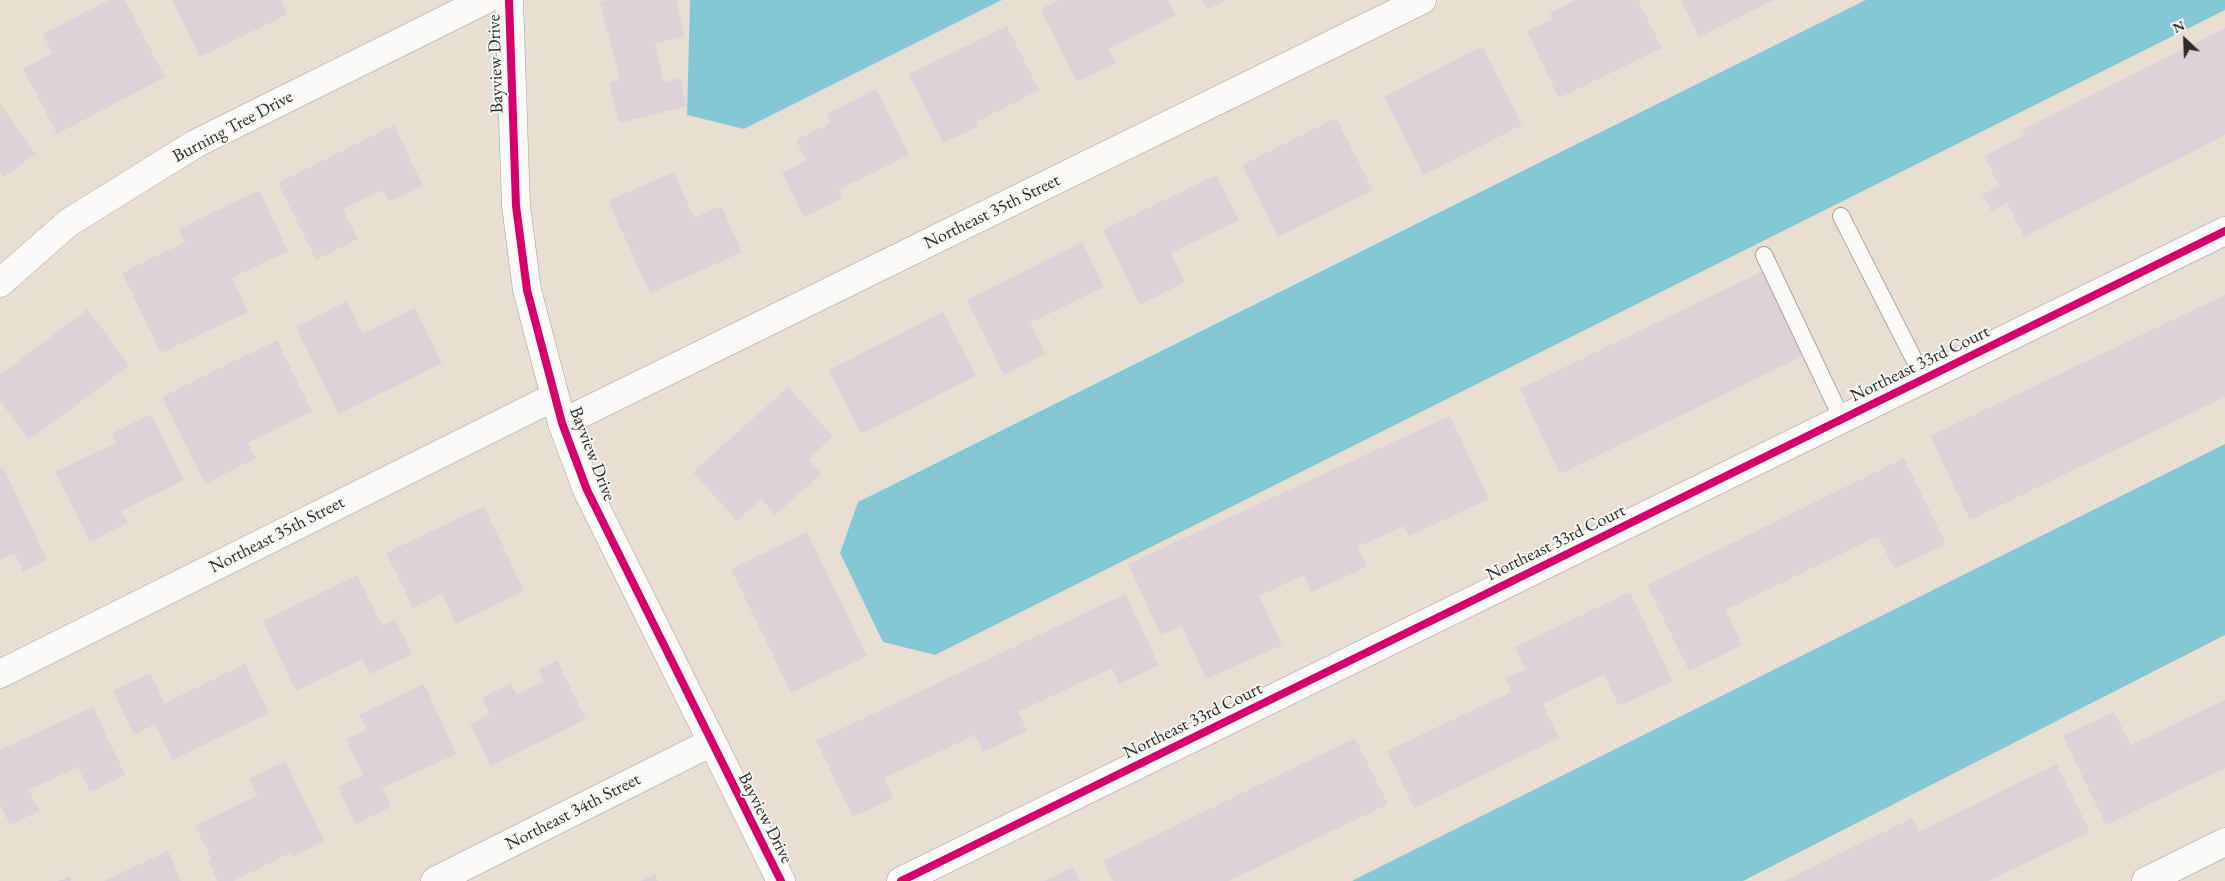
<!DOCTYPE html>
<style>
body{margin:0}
#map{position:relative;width:2225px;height:881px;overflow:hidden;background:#e8dfd2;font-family:"EB Garamond",serif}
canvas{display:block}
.north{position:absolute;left:2160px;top:15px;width:50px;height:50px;-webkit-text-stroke:4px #f6f6f2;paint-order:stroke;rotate:335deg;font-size:14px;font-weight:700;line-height:20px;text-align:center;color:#2b2b2b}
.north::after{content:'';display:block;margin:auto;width:18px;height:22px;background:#2b2b2b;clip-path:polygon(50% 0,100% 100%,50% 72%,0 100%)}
</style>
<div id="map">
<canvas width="2225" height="881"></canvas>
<div class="north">N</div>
</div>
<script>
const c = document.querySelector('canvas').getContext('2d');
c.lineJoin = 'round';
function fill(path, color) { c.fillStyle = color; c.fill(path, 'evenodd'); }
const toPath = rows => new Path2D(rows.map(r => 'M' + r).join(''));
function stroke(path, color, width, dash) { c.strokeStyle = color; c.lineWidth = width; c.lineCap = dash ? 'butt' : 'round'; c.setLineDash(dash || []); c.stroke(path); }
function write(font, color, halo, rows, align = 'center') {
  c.font = font + ' "EB Garamond",serif'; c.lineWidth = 4; c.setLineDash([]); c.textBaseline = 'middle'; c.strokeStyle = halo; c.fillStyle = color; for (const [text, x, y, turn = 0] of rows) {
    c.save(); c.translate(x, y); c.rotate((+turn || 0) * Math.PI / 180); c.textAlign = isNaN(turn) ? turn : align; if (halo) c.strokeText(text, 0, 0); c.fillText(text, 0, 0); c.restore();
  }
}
const water = toPath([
 [690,0,1002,0,744,129,687,115],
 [1866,0,2225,0,2225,10,935,655,883,642,840,553,858,502],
 [2225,444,2225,635,1743,881,1352,881]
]);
const building = toPath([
 [109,0,125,0,165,77,57,134,23,69,52,53,43,34],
 [172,0,281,0,288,14,200,57],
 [607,0,676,0,685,36,655,44,664,82,680,78,687,106,619,123,609,83,620,80,600,2],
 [1059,0,1168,0,1176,15,1108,49,1116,63,1077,82,1041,9],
 [1202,0,1226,0,1207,10],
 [1576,0,1638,0,1662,48,1559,98,1527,31,1553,19,1550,13],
 [1681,0,1774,0,1699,37],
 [1007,26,1039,90,976,122,978,127,943,143,909,74],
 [2225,28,2225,135,2024,237,2007,203,1991,211,1982,195,1999,186,1984,156,2025,135,2022,130],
 [1482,46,1522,125,1424,175,1384,97],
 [876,89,909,155,838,190,843,198,804,217,782,173,806,161,796,140,831,123,827,114],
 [0,104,36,154,4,177,0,172],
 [1336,118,1373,190,1278,237,1242,165],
 [394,125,423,186,389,202,382,190,343,209,358,239,316,260,278,183],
 [674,172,694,218,721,206,742,252,650,293,608,201],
 [1216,175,1239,220,1171,253,1185,282,1140,305,1103,230],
 [259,190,288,251,232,278,248,312,161,353,122,273,185,242,179,229],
 [1082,242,1104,287,1030,323,1046,354,1004,375,967,300],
 [1767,269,1809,353,1560,474,1520,389],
 [2225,295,2225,397,1970,520,1930,436],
 [347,301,362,334,415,308,442,363,339,414,296,327],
 [88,309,129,366,29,440,0,401,0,375],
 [943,312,976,376,861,434,829,370],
 [277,340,312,411,248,443,256,458,205,484,162,397],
 [788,387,833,437,808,459,821,474,775,515,761,499,737,521,693,472],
 [151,414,184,480,121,511,127,523,90,542,55,472,116,443,111,434],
 [1450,416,1489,499,1409,536,1404,526,1358,547,1367,567,1311,592,1304,575,1259,596,1282,645,1206,679,1182,626,1161,635,1128,564],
 [1904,458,1946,544,1894,569,1878,536,1726,610,1742,645,1689,671,1647,585],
 [3,467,47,560,23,572,14,553,0,560,0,469],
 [484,506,524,591,456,624,442,594,413,608,386,553],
 [807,532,867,656,791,693,731,569],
 [357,575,382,626,395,619,412,654,370,674,362,659,296,691,263,621],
 [1630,592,1673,681,1619,706,1604,674,1543,704,1559,738,1414,808,1387,751,1511,692,1505,679,1525,669,1515,647],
 [1125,594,1159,665,1119,684,1112,668,1018,712,1027,731,983,752,975,735,884,778,893,798,853,817,816,741],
 [557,660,586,719,491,766,470,724,490,714,482,698,511,683,516,695,544,681,538,670],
 [245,664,269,713,173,760,155,724,134,735,113,691,150,673,165,703],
 [424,684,456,754,382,788,391,807,355,824,338,787,363,775,346,739,366,730,359,715],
 [2225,700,2225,768,2106,825,2063,736,2114,712,2131,745],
 [93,707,125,775,90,792,78,767,29,790,39,811,10,825,0,804,0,750],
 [1355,738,1388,804,1229,881,1113,881,1103,861],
 [285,761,324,841,292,857,290,853,233,881,218,881,208,862,212,860,195,826,257,796,249,779],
 [2057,764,2090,832,1988,881,1784,881,1912,818,1919,832],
 [168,851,181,881,104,881],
 [1073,867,1080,881,1045,881],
 [655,874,658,881,641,881],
 [69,876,71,881,58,881]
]);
const service = toPath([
 [1841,216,1924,379],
 [1764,255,1842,419]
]);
const minor = toPath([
 [0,283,68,223,195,144,485,0],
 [562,423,1422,0],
 [0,674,554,397],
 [435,881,710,743],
 [901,881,2225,231],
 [2146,881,2225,842]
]);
const tertiary = toPath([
 [509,0,516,206,527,290,562,423,587,490,781,881]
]);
const cycleway = toPath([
 [509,0,516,206,527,290,562,423,587,490,781,881],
 [901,881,2225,231]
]);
const streetNames = [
 ["Bayview Drive",496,64,-92],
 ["Burning Tree Drive",233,127,-28],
 ["Northeast 35th Street",992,212,-26],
 ["Northeast 33rd Court",1920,364,-26],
 ["Bayview Drive",592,454,69],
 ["Northeast 35th Street",277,535,-27],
 ["Northeast 33rd Court",1556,543,-26],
 ["Northeast 33rd Court",1193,721,-26],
 ["Northeast 34th Street",573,812,-27],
 ["Bayview Drive",765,818,63]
];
fill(water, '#84c8d6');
fill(building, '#dcd2d7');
stroke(service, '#a49f97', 18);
stroke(minor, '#a49f97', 29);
stroke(tertiary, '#a49f97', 29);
stroke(service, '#fcfaf8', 16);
stroke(minor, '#fcfaf8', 28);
stroke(tertiary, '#fcfaf8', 28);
stroke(cycleway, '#d6006c', 8);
write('18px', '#2b2b2b', '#f6f6f2', streetNames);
</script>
